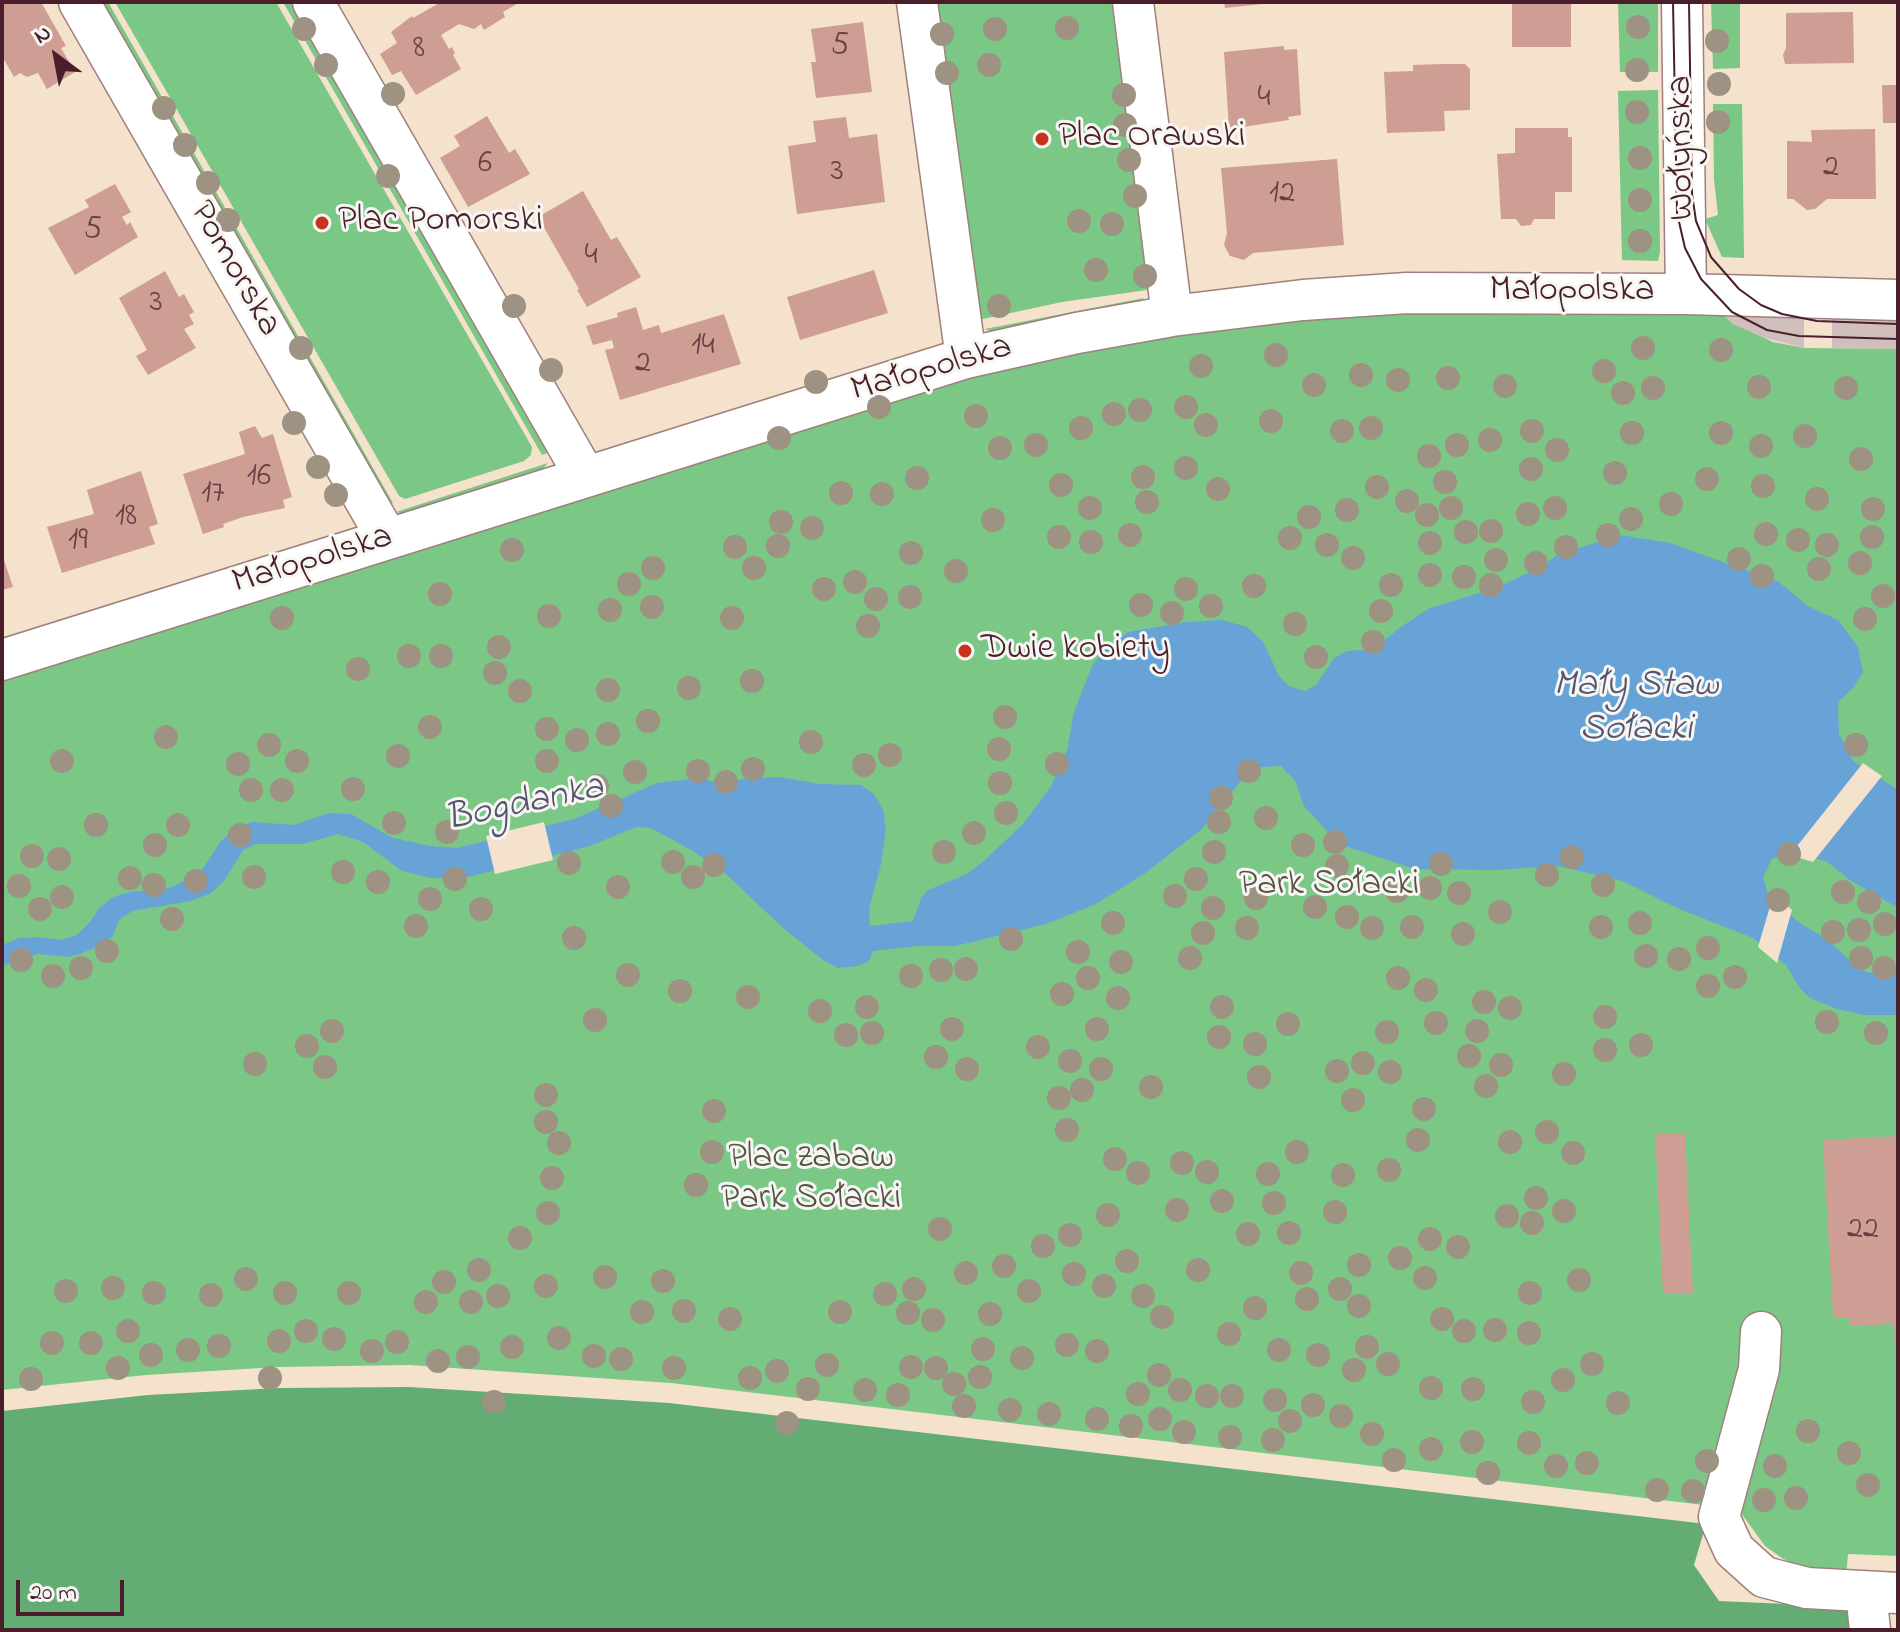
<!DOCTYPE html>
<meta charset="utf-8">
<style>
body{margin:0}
#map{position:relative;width:1900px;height:1632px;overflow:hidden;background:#f4e2cc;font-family:"Indie Flower",sans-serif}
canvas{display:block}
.frame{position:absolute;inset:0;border:4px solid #4a1f2b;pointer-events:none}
.north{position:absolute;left:16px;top:16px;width:80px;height:80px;-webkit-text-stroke:6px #f6f6f2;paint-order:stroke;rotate:328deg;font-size:22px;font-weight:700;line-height:32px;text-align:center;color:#4a1f2b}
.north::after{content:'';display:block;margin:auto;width:28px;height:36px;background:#4a1f2b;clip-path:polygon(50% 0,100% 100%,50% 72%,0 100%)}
.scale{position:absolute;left:16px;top:1580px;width:108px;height:36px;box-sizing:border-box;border:4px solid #4a1f2b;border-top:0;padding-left:10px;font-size:24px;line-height:28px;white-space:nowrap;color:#4a1f2b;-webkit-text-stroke:6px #f6f6f2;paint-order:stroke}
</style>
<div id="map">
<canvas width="1900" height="1632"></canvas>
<div class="frame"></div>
<div class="north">N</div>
<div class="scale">20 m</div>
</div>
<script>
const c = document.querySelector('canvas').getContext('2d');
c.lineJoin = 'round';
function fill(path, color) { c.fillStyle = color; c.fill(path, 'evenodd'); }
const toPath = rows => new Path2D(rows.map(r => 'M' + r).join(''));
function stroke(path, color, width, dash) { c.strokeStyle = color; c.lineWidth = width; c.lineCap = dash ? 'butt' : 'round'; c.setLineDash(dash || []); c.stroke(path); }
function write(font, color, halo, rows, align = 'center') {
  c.font = font + ' "Indie Flower",sans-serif'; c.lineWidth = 6; c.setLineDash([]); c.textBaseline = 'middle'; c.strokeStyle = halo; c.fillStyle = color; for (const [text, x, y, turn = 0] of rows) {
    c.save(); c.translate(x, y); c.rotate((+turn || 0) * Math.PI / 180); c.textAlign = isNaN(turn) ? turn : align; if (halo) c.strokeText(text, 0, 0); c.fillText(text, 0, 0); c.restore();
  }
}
const industrial = toPath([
 [1716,308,1804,314,1804,348,1753,335,1733,324],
 [1832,316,1898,317,1898,349,1832,348]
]);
const green = toPath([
 [97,2,108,2,393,503,387,505],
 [115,2,276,2,532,447,531,455,524,461,405,499,399,496],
 [283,2,294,2,550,452,542,455],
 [934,2,1116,2,1149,277,1147,290,1062,302,978,320],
 [1618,2,1658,2,1658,72,1620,72],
 [1711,2,1740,2,1740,68,1713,69],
 [1658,90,1660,252,1658,261,1622,260,1618,91],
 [1713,104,1742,104,1744,258,1722,257,1705,219,1718,215,1714,179],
 [1144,298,1137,304,994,333,985,329],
 [1716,308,1733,324,1773,342,1804,348,1898,349,1898,1556,1848,1554,1846,1576,1800,1568,1782,1558,1765,1546,1738,1509,671,1383,409,1365,277,1367,146,1375,2,1390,2,678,927,387,1094,347,1251,323,1433,310],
 [548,463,542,470,405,514,396,512]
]);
const forest = toPath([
 [409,1387,669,1403,1706,1524,1694,1565,1719,1601,1854,1607,1858,1630,2,1630,2,1411,148,1395,279,1388]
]);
const water = toPath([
 [1620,535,1670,543,1779,582,1808,606,1838,620,1858,647,1863,672,1853,688,1838,702,1839,734,1853,761,1898,790,1898,908,1850,880,1826,861,1789,851,1772,859,1763,877,1767,892,1797,921,1829,941,1860,970,1884,976,1898,970,1898,1015,1865,1015,1837,1009,1810,998,1799,987,1786,965,1753,938,1677,908,1623,881,1558,866,1496,870,1414,869,1339,844,1304,806,1295,781,1281,766,1261,767,1243,778,1202,829,1144,874,1096,904,1046,924,955,946,917,946,873,951,869,961,857,966,838,968,823,960,783,928,727,875,693,851,651,828,636,827,590,846,468,877,431,878,402,871,363,842,338,834,302,844,256,844,243,850,224,881,211,893,191,901,132,911,119,920,113,936,98,946,80,954,67,957,38,954,2,966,2,945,19,938,39,937,61,940,77,935,90,922,99,908,113,897,130,892,170,888,200,873,221,841,236,828,252,822,294,825,329,813,351,814,393,838,430,846,457,848,574,819,657,783,699,778,719,783,749,778,780,777,820,784,861,785,874,794,883,810,886,828,881,864,869,909,870,926,913,921,921,898,928,890,967,874,985,860,1024,823,1051,786,1067,750,1074,712,1092,666,1107,646,1128,632,1187,622,1222,620,1247,627,1263,642,1279,676,1289,686,1305,691,1316,685,1334,658,1347,651,1374,649,1398,629,1428,609,1498,587,1543,566,1557,555]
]);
const pier = toPath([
 [1863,763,1882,776,1813,862,1790,855],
 [544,822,553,860,495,874,486,836],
 [1774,893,1792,910,1777,963,1758,947]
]);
const building = toPath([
 [2,2,41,2,66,46,61,48,75,72,47,89,38,73,27,77,20,73,14,77,2,56],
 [441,2,520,2,503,12,505,17,484,30,481,24,474,29,459,24,441,35,449,49,452,47,455,53,453,55,461,69,416,95,401,71,392,75,380,54,397,43,391,32,412,16,413,18],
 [1224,2,1262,2,1262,4,1225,8],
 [1512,2,1571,2,1571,47,1512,47],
 [1853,12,1854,63,1785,64,1783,55,1786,48,1786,13],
 [863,22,872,92,816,98,811,62,816,62,811,29],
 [1284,46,1284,50,1297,49,1301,115,1288,117,1289,120,1229,129,1224,52],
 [1443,64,1465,64,1470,69,1470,110,1444,111,1445,131,1387,133,1384,72,1413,71,1413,65],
 [1882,85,1898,85,1898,123,1883,123],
 [487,116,509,153,515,149,530,174,468,207,440,158,460,146,454,136],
 [846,117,849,138,877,134,885,202,797,214,788,146,816,142,813,121],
 [1515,128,1568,128,1568,137,1572,137,1572,192,1555,192,1555,219,1534,219,1531,225,1521,226,1516,219,1501,219,1497,154,1515,153],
 [1875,129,1876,199,1827,199,1815,209,1807,210,1793,199,1787,199,1787,141,1812,142,1811,130],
 [1337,159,1344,245,1253,253,1244,260,1230,256,1224,245,1227,233,1221,168],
 [115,184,131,212,122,217,127,225,130,222,138,237,75,275,48,228,89,207,85,200],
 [583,191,611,240,617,237,641,277,587,307,577,290,579,289,538,217],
 [874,270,888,313,800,340,787,297],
 [165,271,179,297,184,294,194,312,189,315,194,324,184,329,196,348,148,375,136,356,147,350,119,298],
 [636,307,643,330,659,325,661,333,724,314,741,364,620,400,605,350,614,348,612,340,593,345,586,326,618,317,617,313],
 [255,426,262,438,273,434,292,497,283,500,285,508,243,517,223,524,224,527,203,534,183,474,245,454,239,432],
 [141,471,158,524,149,527,155,544,62,573,47,527,94,514,87,490],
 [2,554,13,587,2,590],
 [1685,1133,1693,1293,1663,1294,1655,1134],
 [1898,1136,1898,1354,1895,1354,1894,1324,1849,1326,1849,1318,1833,1318,1823,1140]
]);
const minor = toPath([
 [79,2,387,538],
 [313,2,585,476],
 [917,2,966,358],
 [1133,2,1172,316],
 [1682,2,1686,294],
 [2,660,966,358,1077,333,1172,316,1303,300,1407,293,1686,294,1898,300],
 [1761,1332,1759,1369,1719,1517,1734,1550,1764,1577,1807,1588,1898,1593],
 [1866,1592,1870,1630]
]);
const tram = toPath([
 [1673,2,1677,213,1685,248,1701,279,1732,312,1767,330,1799,336,1898,339],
 [1689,2,1692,194,1696,221,1711,257,1739,289,1761,305,1782,314,1817,321,1898,324]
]);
const trees = [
 [1638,27],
 [1067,28],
 [304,29],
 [995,29],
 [942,34],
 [1717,41],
 [326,65],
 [989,65],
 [1637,70],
 [947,73],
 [1719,84],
 [393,94],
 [1124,95],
 [164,108],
 [1637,112],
 [1718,122],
 [1125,125],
 [185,145],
 [1640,158],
 [1129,160],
 [388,176],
 [208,183],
 [1135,196],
 [1640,200],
 [228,220],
 [1079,221],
 [1112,224],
 [1640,241],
 [1096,270],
 [1145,276],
 [514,306],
 [999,306],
 [301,348],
 [1643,348],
 [1721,350],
 [1276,355],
 [1201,366],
 [551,370],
 [1604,371],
 [1361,375],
 [1448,378],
 [1398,380],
 [816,382],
 [1314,385],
 [1505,386],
 [1759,387],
 [1653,388],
 [1846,388],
 [1623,393],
 [879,407],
 [1186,407],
 [1140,410],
 [1114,414],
 [976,416],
 [1271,421],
 [294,423],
 [1206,425],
 [1081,428],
 [1371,428],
 [1342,431],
 [1532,431],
 [1632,433],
 [1721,433],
 [1805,436],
 [779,438],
 [1490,440],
 [1036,445],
 [1457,445],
 [1761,446],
 [1000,448],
 [1557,450],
 [1429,456],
 [1861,459],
 [318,467],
 [1186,468],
 [1531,469],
 [1615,473],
 [1143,477],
 [917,478],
 [1707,479],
 [1445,482],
 [1061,485],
 [1763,486],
 [1377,487],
 [1218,489],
 [841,493],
 [882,494],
 [336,495],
 [1817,499],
 [1407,501],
 [1147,502],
 [1671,504],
 [1090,508],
 [1451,508],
 [1555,508],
 [1873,509],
 [1347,510],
 [1528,514],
 [1427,515],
 [1309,517],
 [1631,519],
 [993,520],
 [781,522],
 [812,528],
 [1491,531],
 [1466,532],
 [1766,534],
 [1130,535],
 [1608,535],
 [1059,537],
 [1872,537],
 [1290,538],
 [1798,540],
 [1091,542],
 [1430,543],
 [1327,545],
 [1827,545],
 [778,546],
 [735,547],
 [1566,547],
 [512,550],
 [911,553],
 [1353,558],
 [1739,559],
 [1496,560],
 [1536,563],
 [1860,563],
 [653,568],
 [754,568],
 [1819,569],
 [956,571],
 [1430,575],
 [1762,576],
 [1464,577],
 [855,582],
 [629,584],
 [1391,585],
 [1491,585],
 [1254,586],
 [824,589],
 [1186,589],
 [440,594],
 [1883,596],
 [910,597],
 [876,599],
 [1141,605],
 [1211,606],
 [652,607],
 [610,610],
 [1381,611],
 [1172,613],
 [549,616],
 [282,618],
 [732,618],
 [1865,619],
 [1295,624],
 [868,626],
 [1373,642],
 [499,647],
 [409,656],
 [441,656],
 [1316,657],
 [358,669],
 [495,673],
 [752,681],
 [689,688],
 [608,690],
 [520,691],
 [1005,717],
 [648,721],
 [430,727],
 [547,729],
 [608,734],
 [166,737],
 [577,740],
 [811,742],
 [269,745],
 [1856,745],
 [999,749],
 [890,755],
 [398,756],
 [62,761],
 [297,761],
 [547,761],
 [238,764],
 [1057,764],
 [864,765],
 [753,769],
 [698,771],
 [1249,771],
 [635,772],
 [726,782],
 [1000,783],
 [597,786],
 [353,789],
 [251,790],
 [282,790],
 [1221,798],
 [611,806],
 [1006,813],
 [1266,818],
 [1219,822],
 [394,823],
 [96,825],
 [178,825],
 [447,832],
 [974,833],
 [240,835],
 [1335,842],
 [155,845],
 [1303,845],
 [944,852],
 [1214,852],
 [1789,854],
 [32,856],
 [1572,857],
 [59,859],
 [673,862],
 [569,863],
 [1441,864],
 [714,865],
 [1337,866],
 [343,872],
 [1547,875],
 [254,877],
 [693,877],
 [130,878],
 [455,879],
 [1196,879],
 [196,881],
 [378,882],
 [154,885],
 [1603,885],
 [19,886],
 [618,887],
 [1430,888],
 [1397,891],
 [1843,892],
 [1459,893],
 [1175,896],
 [62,897],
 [1256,898],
 [430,899],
 [1778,900],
 [1869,902],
 [1315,907],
 [1213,908],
 [40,909],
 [481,909],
 [1500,912],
 [1347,917],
 [172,919],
 [1113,923],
 [1640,923],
 [1885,924],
 [416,926],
 [1412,927],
 [1601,927],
 [1247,928],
 [1372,928],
 [1859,930],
 [1833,932],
 [1203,933],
 [1463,934],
 [574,938],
 [1011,939],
 [1708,948],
 [107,951],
 [1078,952],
 [1646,956],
 [1190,958],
 [1861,958],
 [1679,959],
 [21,960],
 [1121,962],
 [81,968],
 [1884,968],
 [966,969],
 [941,970],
 [628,975],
 [53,976],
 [911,976],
 [1735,977],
 [1088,978],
 [1398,978],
 [1708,986],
 [1426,990],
 [680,991],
 [1062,994],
 [748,997],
 [1118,998],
 [1484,1002],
 [867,1007],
 [1222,1007],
 [1510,1008],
 [820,1011],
 [1605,1017],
 [595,1020],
 [1827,1022],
 [1436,1023],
 [1288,1024],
 [952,1029],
 [1097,1029],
 [332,1031],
 [1477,1031],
 [1387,1032],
 [872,1033],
 [1876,1033],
 [846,1035],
 [1219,1037],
 [1255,1044],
 [1641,1045],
 [307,1046],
 [1038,1047],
 [1605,1050],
 [1469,1056],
 [936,1057],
 [1070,1061],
 [1363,1063],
 [255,1064],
 [1501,1065],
 [325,1067],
 [967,1069],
 [1101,1069],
 [1337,1071],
 [1390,1072],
 [1564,1074],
 [1259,1077],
 [1486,1086],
 [1151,1087],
 [1082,1090],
 [546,1095],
 [1059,1098],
 [1353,1100],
 [1424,1109],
 [714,1111],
 [546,1122],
 [1067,1130],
 [1547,1132],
 [1418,1140],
 [1510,1142],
 [559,1143],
 [712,1152],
 [1297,1152],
 [1573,1153],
 [1115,1159],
 [1182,1163],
 [1389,1170],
 [1207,1172],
 [1138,1173],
 [1268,1174],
 [1343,1175],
 [552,1178],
 [696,1185],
 [1536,1198],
 [1222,1201],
 [1274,1203],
 [1177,1210],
 [1564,1211],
 [1335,1212],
 [548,1213],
 [1108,1215],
 [1507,1216],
 [1532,1223],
 [940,1229],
 [1289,1233],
 [1248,1234],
 [1070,1235],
 [520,1238],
 [1430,1239],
 [1043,1246],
 [1458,1247],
 [1400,1258],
 [1127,1261],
 [1359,1265],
 [1004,1266],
 [479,1270],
 [1198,1270],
 [966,1273],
 [1301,1273],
 [1074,1274],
 [605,1277],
 [1425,1278],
 [246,1279],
 [1579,1280],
 [663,1281],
 [444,1282],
 [546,1286],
 [1104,1286],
 [113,1288],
 [914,1289],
 [1340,1289],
 [66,1291],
 [1029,1291],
 [154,1293],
 [285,1293],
 [349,1293],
 [1530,1293],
 [885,1294],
 [211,1295],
 [498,1296],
 [1143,1296],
 [1307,1299],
 [426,1302],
 [471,1302],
 [1359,1306],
 [1255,1308],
 [684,1311],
 [642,1312],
 [840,1312],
 [908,1313],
 [990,1314],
 [1162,1317],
 [730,1319],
 [1442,1319],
 [933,1320],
 [1495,1330],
 [128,1331],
 [306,1331],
 [1464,1331],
 [1529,1333],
 [1229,1334],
 [559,1338],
 [334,1339],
 [279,1341],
 [397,1342],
 [52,1343],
 [91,1343],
 [1067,1345],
 [219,1346],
 [512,1347],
 [1367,1347],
 [983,1349],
 [188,1350],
 [1279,1350],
 [372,1351],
 [1097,1351],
 [151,1355],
 [1318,1355],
 [594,1356],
 [468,1357],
 [1022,1358],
 [621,1359],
 [438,1361],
 [1388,1364],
 [1592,1364],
 [827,1365],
 [911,1367],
 [118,1368],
 [674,1368],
 [936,1368],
 [1354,1370],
 [777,1371],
 [1159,1375],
 [980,1377],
 [270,1378],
 [750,1378],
 [31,1379],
 [1563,1380],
 [954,1384],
 [1431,1388],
 [808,1389],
 [1473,1389],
 [865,1390],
 [1180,1390],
 [1138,1394],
 [898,1395],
 [1207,1396],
 [1232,1396],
 [1275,1400],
 [494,1402],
 [1533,1402],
 [1618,1403],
 [1313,1405],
 [964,1406],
 [1010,1410],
 [1049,1414],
 [1341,1416],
 [1097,1419],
 [1160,1419],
 [1290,1421],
 [787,1423],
 [1131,1426],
 [1808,1431],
 [1184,1432],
 [1372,1434],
 [1230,1437],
 [1273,1440],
 [1472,1442],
 [1529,1443],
 [1431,1449],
 [1849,1453],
 [1394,1460],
 [1707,1461],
 [1587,1463],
 [1556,1466],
 [1775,1466],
 [1488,1473],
 [1868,1485],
 [1657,1490],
 [1693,1491],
 [1796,1498],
 [1764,1500]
];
const markers = [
 [1042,139,8,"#c8321e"],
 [322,223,8,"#c8321e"],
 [965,651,8,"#c8321e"]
];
const numberNames = [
 ["5",840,48],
 ["8",419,51],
 ["4",1264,100],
 ["6",485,166],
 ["2",1831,170],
 ["3",837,174],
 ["12",1282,196],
 ["5",93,232],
 ["4",591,258],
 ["3",156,305],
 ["14",703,348],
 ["2",643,366],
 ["16",259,479],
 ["17",213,496],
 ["18",126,519],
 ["19",78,543],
 ["22",1863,1232]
];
const poiNames = [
 ["Plac Orawski",1058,139],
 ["Plac Pomorski",338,223],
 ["Dwie kobiety",981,651]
];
const streetNames = [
 ["Wołyńska",1684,148,-91],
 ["Pomorska",233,270,60],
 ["Małopolska",1572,293],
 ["Małopolska",932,371,-16],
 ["Małopolska",313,562,-17]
];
const parkNames = [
 ["Park Sołacki",1329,887],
 ["Plac zabaw",811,1160],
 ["Park Sołacki",811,1201]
];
const waterNames = [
 ["Mały Staw",1636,688],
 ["Sołacki",1636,732],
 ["Bogdanka",525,806,-12]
];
fill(industrial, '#d1bfbe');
fill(green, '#7ac786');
fill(forest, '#63ac73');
fill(water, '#68a3d8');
fill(pier, '#f4e2cc');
fill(building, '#ce9d93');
stroke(minor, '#9f807c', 43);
stroke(minor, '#fff', 40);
stroke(tram, '#4a1f2b', 2);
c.fillStyle = '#9e9282';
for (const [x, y] of trees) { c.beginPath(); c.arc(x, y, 12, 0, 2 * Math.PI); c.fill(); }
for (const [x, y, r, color] of markers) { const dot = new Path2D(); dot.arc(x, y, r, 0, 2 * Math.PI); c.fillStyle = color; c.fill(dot); stroke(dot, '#f6f6f2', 3); }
write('32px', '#6b3e45', null, numberNames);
write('36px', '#4a1f2b', '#f6f6f2', poiNames, 'left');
write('36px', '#4a1f2b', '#f6f6f2', streetNames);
write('36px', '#585146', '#f6f6f2', parkNames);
write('italic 38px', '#565470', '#f6f6f2', waterNames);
</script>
